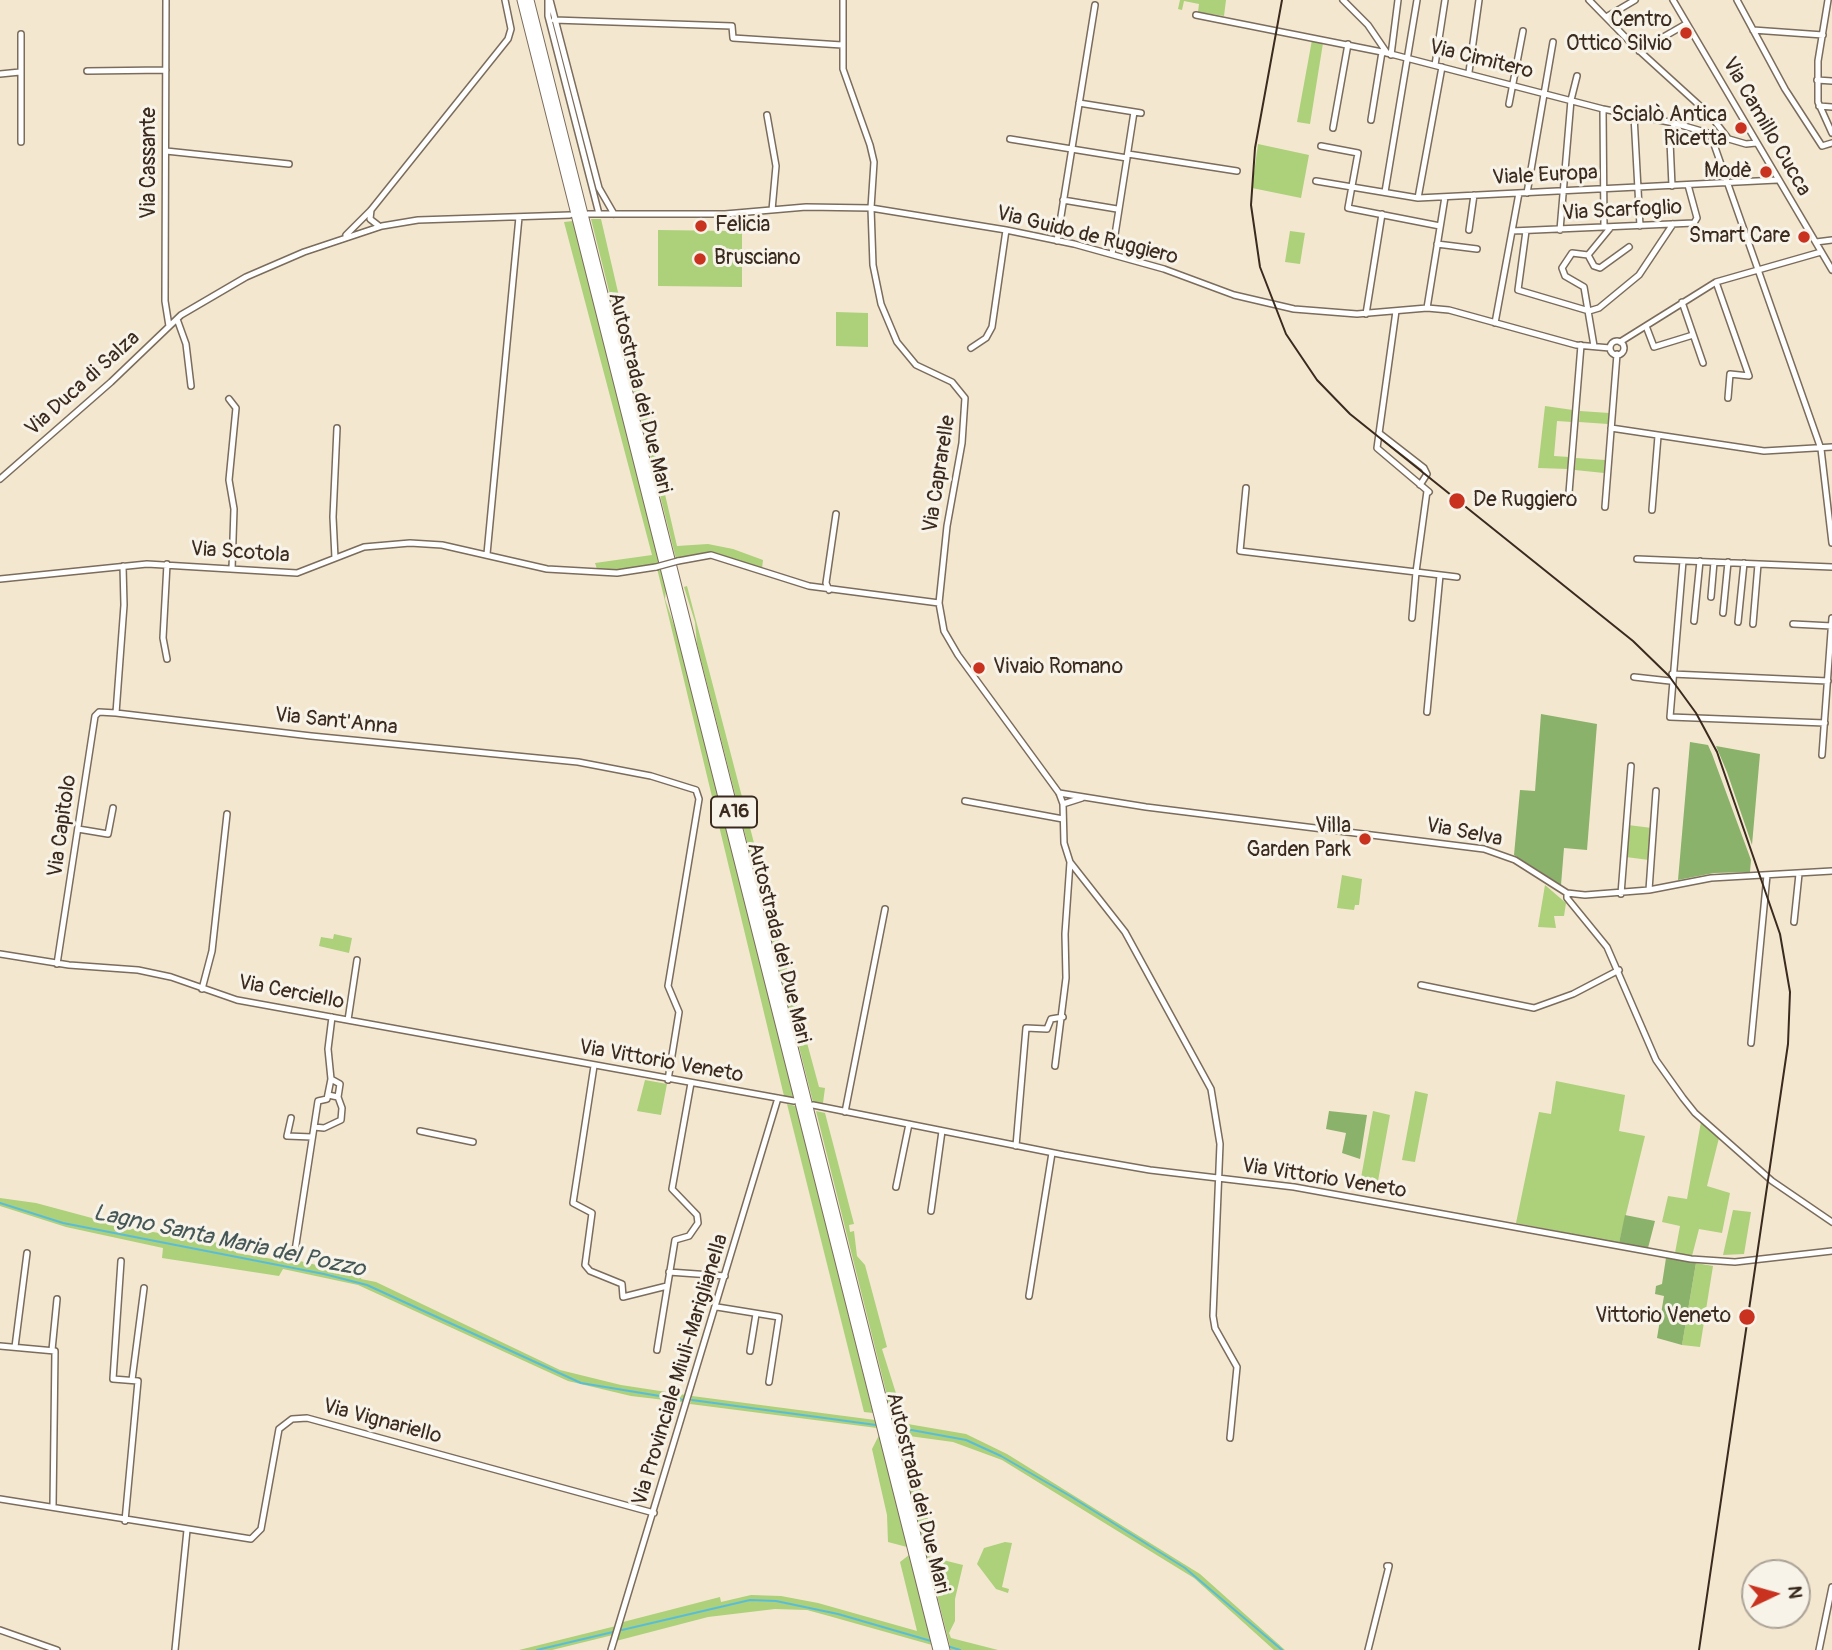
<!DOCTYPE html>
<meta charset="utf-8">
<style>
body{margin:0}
#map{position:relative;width:1832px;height:1650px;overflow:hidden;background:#f3e7d0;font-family:Pangolin,sans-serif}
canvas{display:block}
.north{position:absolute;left:1741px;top:1559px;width:70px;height:70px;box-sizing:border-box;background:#f7f3e8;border:2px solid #aca397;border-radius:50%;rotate:85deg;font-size:19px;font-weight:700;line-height:28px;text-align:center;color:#3b2a1e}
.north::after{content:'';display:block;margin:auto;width:24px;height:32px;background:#c8321e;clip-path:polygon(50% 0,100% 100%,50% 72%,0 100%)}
</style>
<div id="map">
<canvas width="1832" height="1650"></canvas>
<div class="north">N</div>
</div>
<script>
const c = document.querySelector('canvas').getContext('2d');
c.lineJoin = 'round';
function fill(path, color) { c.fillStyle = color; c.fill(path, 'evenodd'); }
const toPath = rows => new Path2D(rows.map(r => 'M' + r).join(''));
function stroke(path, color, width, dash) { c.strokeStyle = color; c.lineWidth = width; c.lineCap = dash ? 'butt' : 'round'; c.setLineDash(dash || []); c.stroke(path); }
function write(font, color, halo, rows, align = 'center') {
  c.font = font + ' Pangolin,sans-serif'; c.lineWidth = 6; c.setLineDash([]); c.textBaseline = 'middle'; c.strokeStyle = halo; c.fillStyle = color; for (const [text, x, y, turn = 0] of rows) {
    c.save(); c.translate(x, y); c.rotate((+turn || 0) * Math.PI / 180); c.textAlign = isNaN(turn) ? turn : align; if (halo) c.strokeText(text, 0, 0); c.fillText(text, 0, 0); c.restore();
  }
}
const green = toPath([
 [1180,0,1226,0,1224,16,1198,12,1199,4,1184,1,1182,10,1178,9],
 [1312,40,1323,43,1310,124,1297,122],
 [1258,144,1309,155,1301,198,1252,188],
 [591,219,601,219,677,546,708,544,733,549,763,560,762,569,709,554,676,559],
 [573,221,666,590,665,599,677,634,794,1098,784,1096,656,564,618,571,597,569,595,563,652,555,564,222],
 [732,222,742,222,742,287,658,286,658,230,732,231],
 [1290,231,1305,233,1300,264,1285,262],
 [836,312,868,313,868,347,836,346],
 [1545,406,1573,410,1572,422,1557,421,1554,456,1569,457,1568,469,1538,468],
 [1580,411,1609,413,1608,424,1579,422],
 [1576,458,1605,460,1604,473,1575,470],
 [687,586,784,958,819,1087,825,1088,823,1103,813,1102,697,644,695,622,684,587],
 [1628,825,1652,828,1649,860,1626,857],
 [1342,875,1362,879,1359,905,1355,905,1354,910,1337,908],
 [1545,885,1566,903,1564,916,1554,916,1556,928,1538,927],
 [334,934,352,938,349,953,319,946,321,937,333,939],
 [645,1080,667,1084,661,1115,637,1111],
 [1556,1081,1625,1095,1619,1131,1645,1136,1619,1243,1516,1223,1539,1112,1551,1114],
 [1415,1091,1428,1094,1415,1162,1402,1160],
 [787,1104,796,1106,873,1413,864,1412],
 [816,1111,825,1113,854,1224,849,1225,850,1232,854,1231,857,1256,865,1265,887,1347,882,1349,900,1406,902,1423,966,1434,1007,1454,1200,1574,1285,1650,1274,1650,1194,1578,1002,1460,953,1442,909,1436,936,1554,926,1552],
 [1373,1111,1390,1115,1378,1181,1361,1178],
 [1701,1122,1719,1138,1707,1186,1730,1193,1722,1233,1699,1229,1692,1256,1675,1253,1680,1226,1662,1222,1668,1196,1687,1199],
 [0,1198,36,1203,129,1228,237,1246,236,1253,297,1263,300,1261,362,1276,361,1279,376,1282,560,1370,621,1385,686,1395,682,1402,631,1396,568,1381,358,1285,283,1269,279,1276,162,1258,163,1248,66,1227,0,1206],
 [1733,1210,1751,1212,1744,1254,1723,1255],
 [1696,1263,1713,1266,1700,1347,1682,1345],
 [692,1396,875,1420,877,1428,690,1404],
 [879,1435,907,1547,888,1542,887,1515,872,1449],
 [1005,1542,1012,1543,1002,1587,1009,1589,1008,1593,996,1589,977,1564,984,1548],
 [909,1555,932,1645,829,1616,807,1610,775,1609,708,1617,616,1641,623,1622,720,1597,721,1602,751,1595,781,1596,818,1603,917,1631,900,1562],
 [927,1556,963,1565,955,1599,955,1621,949,1633,951,1638,998,1650,951,1650],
 [616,1626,613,1635,552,1650,519,1650]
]);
const forest = toPath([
 [1541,714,1597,724,1587,850,1564,848,1561,885,1514,855,1520,790,1535,791],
 [1690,742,1708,745,1712,754,1751,860,1750,872,1714,873,1678,880],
 [1716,746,1760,754,1752,845,1727,772],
 [1329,1111,1367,1115,1360,1159,1342,1153,1346,1133,1326,1129],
 [1625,1215,1655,1221,1648,1248,1619,1243],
 [1666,1258,1696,1263,1682,1345,1657,1338,1664,1296,1655,1294,1656,1286,1662,1284]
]);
const stream = toPath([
 [0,1203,63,1223,324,1274,367,1285,581,1383,684,1400],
 [692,1400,876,1425],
 [895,1427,966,1440,1001,1456,1070,1496,1185,1568,1282,1650],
 [622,1630,750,1600,776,1601,838,1614,931,1641],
 [947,1646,960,1650],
 [537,1650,613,1632]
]);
const minor = toPath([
 [166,0,165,301,169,326],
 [548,0,548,16,599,214],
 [550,0,599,188,614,214],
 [843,0,843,69,870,145,874,162,871,208,873,265,881,304,897,342,916,365,952,382,965,398,962,443,947,526,939,603,944,631,958,655,1059,793,1063,804,1064,843,1070,862,1125,932,1211,1089,1220,1144,1213,1316,1215,1328,1237,1367,1230,1438],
 [1343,0,1368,25,1387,53],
 [1589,0,1633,45,1710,115,1727,137],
 [1673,0,1832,270],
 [1737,0,1785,89,1822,146,1832,143],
 [1828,0,1818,61,1818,102,1832,133],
 [1196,15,1387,53,1603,109,1674,123,1746,144,1756,143],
 [1608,16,1635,0],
 [554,20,732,26,733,38,842,45],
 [1753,30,1823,35],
 [1639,51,1686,24],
 [1391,55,1398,0],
 [1435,65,1445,0],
 [87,71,166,70],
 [1469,72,1479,0],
 [0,74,20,72],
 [1817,80,1832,81],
 [1079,103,1141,113],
 [1509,104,1523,31],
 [1819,106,1832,107],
 [1603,109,1604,227],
 [767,115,776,166,772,210],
 [1634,116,1640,226],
 [1371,120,1382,52],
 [1333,128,1348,44],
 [1710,133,1821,449,1832,543],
 [1010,139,1127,158,1112,254],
 [21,142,21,34],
 [1321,146,1358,153,1348,208,1440,226],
 [166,151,289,164],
 [1128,154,1237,171],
 [1127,157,1134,112],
 [1316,181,1418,198,1777,180],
 [1672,186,1670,141,1674,123],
 [1385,192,1417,0],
 [1527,193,1553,42],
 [1418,198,1442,67],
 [1063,200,1117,209],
 [371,210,370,219,379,226],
 [588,214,725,214,806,207,871,208,1006,230,1074,244,1164,269,1234,295,1294,309,1357,314,1427,308,1449,310,1576,345,1610,348],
 [1469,230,1474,195],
 [1560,230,1571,100,1577,76],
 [1512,231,1694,223,1697,218,1688,185],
 [1526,231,1518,290,1589,311,1599,308,1639,275,1673,224],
 [346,235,371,210,508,39,511,29,505,0],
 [1057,241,1095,5],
 [1816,242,1832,240],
 [1437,244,1477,249],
 [1588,255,1594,266,1600,268,1629,247],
 [1716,282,1749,376,1730,374,1728,398],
 [1682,302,1703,363],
 [1427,308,1445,197],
 [1396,311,1377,448,1429,492],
 [1366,314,1382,214],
 [177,319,186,344,191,386],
 [1495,323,1519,193],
 [1646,326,1654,347,1693,335],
 '1610 348a7 7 0 1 1 14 0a7 7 0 1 1-14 0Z',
 [1620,342,1716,282,1821,252],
 [1594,346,1584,287,1565,276,1562,268,1572,253,1588,255,1611,227],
 [971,348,986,338,992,327,1006,230],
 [229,399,236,408,229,480,234,509,232,569],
 [1611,428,1764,451,1832,447],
 [1379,433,1424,468,1427,474,1420,485],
 [0,479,111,382,181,315,246,277,304,252,382,226,418,220,570,215],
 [1246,488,1240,551,1416,572,1427,491],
 [1569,493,1581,345],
 [1605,507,1617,354],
 [1652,510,1658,436],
 [487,554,519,217],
 [335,558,333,517,337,428],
 [1637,559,1832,567],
 [678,561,711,555,809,586,939,603],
 [1683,561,1670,717,1825,723],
 [167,564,163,638,167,659],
 [123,566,124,605,116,713,311,736,578,762,651,776,696,790,699,799,668,986,679,1012,668,1080],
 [0,579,147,564,297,573,364,547,410,543,442,545,547,569,617,573,656,567],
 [829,590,826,583,836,514],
 [1711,597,1714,562],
 [1723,613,1728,562],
 [1412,618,1416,572,1457,577],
 [1694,621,1700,561],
 [1738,622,1744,563],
 [1753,624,1758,564],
 [1793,624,1832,626],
 [1672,674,1828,681],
 [1634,677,1670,681],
 [1427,712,1440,575],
 [1822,755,1832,618],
 [1059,793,1146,807,1484,849,1515,860,1567,893,1585,895,1649,890,1711,878,1832,871],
 [965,801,1063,819],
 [1063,804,1082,798],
 [78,829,108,834,113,808],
 [1649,890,1656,791],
 [1567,893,1567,898,1607,947,1656,1060,1683,1098,1695,1113,1772,1181,1832,1222],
 [1621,894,1631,766],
 [1794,922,1799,874],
 [0,954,69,965,138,970,171,977,237,1000,794,1101],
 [57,964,95,716,99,712,116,713],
 [1421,985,1534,1008,1573,994,1619,970],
 [202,989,212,951,227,814],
 [348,1020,357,960],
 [1751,1043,1767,875],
 [594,1066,573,1203,592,1213,585,1265,590,1271,622,1284,623,1297,667,1286],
 [1055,1066,1066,978,1065,934,1070,862],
 [328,1095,338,1097,340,1084,331,1079],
 [813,1105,1064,1155,1150,1170,1294,1187,1691,1259,1735,1262,1832,1251],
 [845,1112,885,909],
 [291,1118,287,1136,312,1137],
 [314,1127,324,1128,341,1120,342,1108,338,1097],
 [420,1131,473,1142],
 [1016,1146,1026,1028,1047,1029,1051,1019,1063,1017],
 [896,1187,909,1124],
 [931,1211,942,1131],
 [295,1251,318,1101,327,1099,331,1079,328,1049,332,1017],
 [121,1261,113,1379,138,1381,125,1521],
 [669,1272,725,1276],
 [1029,1296,1052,1153],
 [717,1307,779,1317,769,1382],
 [0,1346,55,1351,53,1506],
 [15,1347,27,1253],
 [52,1350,57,1299],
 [657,1350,675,1240,689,1236,698,1223,697,1215,672,1189,691,1083],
 [750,1351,756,1314],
 [132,1380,144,1288],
 [0,1499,251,1539,261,1529,279,1429,292,1419,307,1418,654,1513],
 [0,1630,57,1650],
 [175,1650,187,1530],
 [611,1650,778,1098],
 [1368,1650,1389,1566,1387,1566],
 [1819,1650,1832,1587]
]);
const highway = toPath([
 [522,0,938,1650],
 [529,0,945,1650]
]);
const rail = toPath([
 [1282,0,1255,148,1251,205,1260,267,1286,334,1317,380,1350,414,1633,641,1669,676,1696,713,1717,752,1780,934,1790,992,1788,1044,1699,1650]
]);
const minorBridge = toPath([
 [656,567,678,561]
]);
const markers = [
 [1686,33,7,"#c8321e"],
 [1741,128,7,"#c8321e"],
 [1766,172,7,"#c8321e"],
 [701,226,7,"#c8321e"],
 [1804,237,7,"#c8321e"],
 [700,259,7,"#c8321e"],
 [1457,501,9,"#c8321e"],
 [979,668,7,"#c8321e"],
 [1365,839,7,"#c8321e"],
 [1747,1317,9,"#c8321e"]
];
const shields = [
 [734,812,46]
];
const shieldNames = [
 ["A16",734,812]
];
const poiNames = [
 ["Centro",1672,21],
 ["Ottico Silvio",1672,45],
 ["Scialò Antica",1727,116],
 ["Ricetta",1727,140],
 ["Modè",1752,172],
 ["Felicia",715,226,"left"],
 ["Smart Care",1790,237],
 ["Brusciano",714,259,"left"],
 ["De Ruggiero",1473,501,"left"],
 ["Vivaio Romano",993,668,"left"],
 ["Villa",1351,827],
 ["Garden Park",1351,851],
 ["Vittorio Veneto",1731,1317]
];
const streetNames = [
 ["Via Cimitero",1481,60,14],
 ["Via Camillo Cucca",1766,127,60],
 ["Via Cassante",150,163,-90],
 ["Viale Europa",1545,176,-3],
 ["Via Scarfoglio",1622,211,-3],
 ["Via Guido de Ruggiero",1087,236,14],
 ["Via Duca di Salza",83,384,-42],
 ["Autostrada dei Due Mari",639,393,76],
 ["Via Caprarelle",940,474,-81],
 ["Via Scotola",240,553,4],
 ["Via Sant'Anna",336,722,6],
 ["Via Capitolo",63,826,-82],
 ["Via Selva",1464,833,11],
 ["Autostrada dei Due Mari",778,943,76],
 ["Via Cerciello",291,993,11],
 ["Via Vittorio Veneto",661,1062,10],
 ["Via Vittorio Veneto",1324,1179,9],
 ["Via Provinciale Miuli-Mariglianella",681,1370,-73],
 ["Via Vignariello",382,1422,15],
 ["Autostrada dei Due Mari",917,1493,76]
];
const waterNames = [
 ["Lagno Santa Maria del Pozzo",229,1242,12]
];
fill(green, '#add07a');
fill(forest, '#8ab26a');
stroke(stream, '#5abdd8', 2);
stroke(minor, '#7b6c5c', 8);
stroke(highway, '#7b6c5c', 11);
stroke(minor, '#fff', 5);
stroke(highway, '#fff', 9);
stroke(rail, '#3b2a1e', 2);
stroke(minorBridge, '#7b6c5c', 8, []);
stroke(minorBridge, '#fff', 5);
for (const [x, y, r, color] of markers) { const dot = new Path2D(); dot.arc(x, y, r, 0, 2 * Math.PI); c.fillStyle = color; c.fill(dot); stroke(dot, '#f7f3e8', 2.5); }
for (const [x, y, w] of shields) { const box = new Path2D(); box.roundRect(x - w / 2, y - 15.5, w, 31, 5); c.fillStyle = '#f7f3e8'; c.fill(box); stroke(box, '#3b2a1e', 2); }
write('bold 19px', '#3b2a1e', null, shieldNames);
write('21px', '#3b2a1e', '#f7f3e8', poiNames, 'right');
write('21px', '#3b2a1e', '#f7f3e8', streetNames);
write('italic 23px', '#445656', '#f7f3e8', waterNames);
</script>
